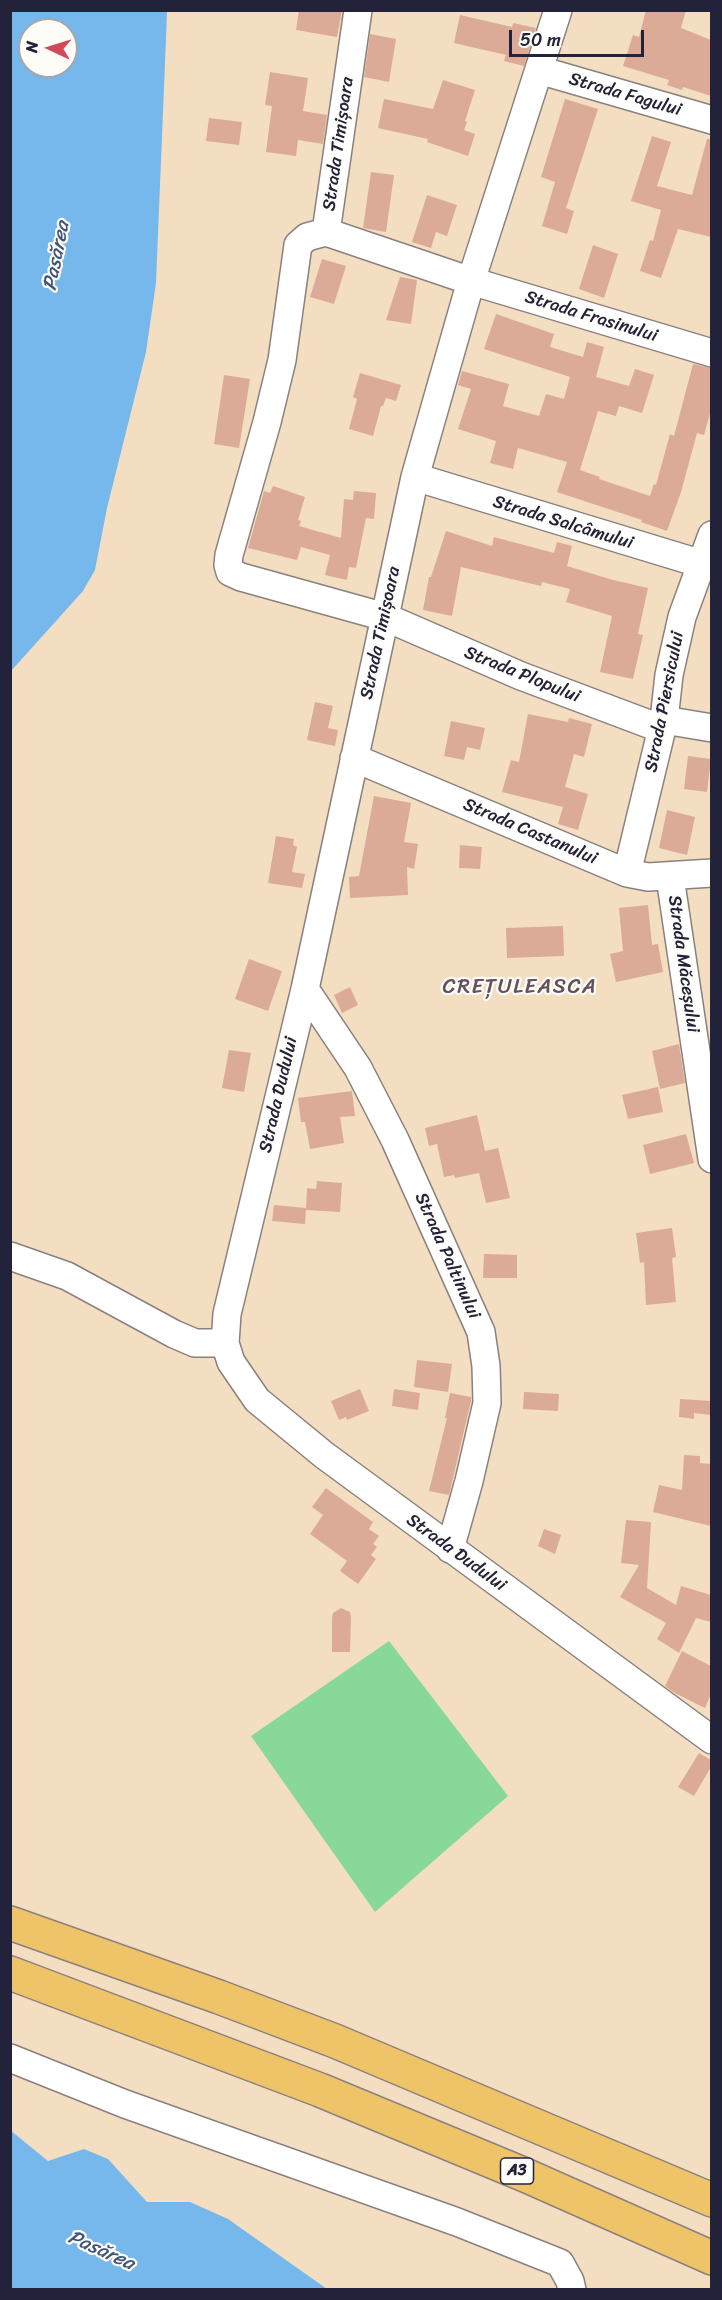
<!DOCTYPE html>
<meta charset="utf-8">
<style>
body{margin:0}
#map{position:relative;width:722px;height:2300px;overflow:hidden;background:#f3dec1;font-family:Sriracha,sans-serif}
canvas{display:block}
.frame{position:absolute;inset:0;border:12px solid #22223b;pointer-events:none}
.north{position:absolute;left:18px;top:18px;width:60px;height:60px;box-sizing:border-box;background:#fdfcf7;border:2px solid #a5a5ac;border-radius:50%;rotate:274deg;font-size:16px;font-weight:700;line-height:24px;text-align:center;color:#22223b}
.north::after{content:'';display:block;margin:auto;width:21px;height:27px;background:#d1495b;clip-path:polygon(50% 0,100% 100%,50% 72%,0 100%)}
.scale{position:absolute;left:509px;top:30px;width:135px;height:27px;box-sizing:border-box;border:3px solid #22223b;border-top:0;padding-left:8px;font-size:18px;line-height:21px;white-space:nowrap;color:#22223b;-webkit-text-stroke:4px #fdfcf7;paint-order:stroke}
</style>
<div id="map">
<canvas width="722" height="2300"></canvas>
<div class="frame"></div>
<div class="north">N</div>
<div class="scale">50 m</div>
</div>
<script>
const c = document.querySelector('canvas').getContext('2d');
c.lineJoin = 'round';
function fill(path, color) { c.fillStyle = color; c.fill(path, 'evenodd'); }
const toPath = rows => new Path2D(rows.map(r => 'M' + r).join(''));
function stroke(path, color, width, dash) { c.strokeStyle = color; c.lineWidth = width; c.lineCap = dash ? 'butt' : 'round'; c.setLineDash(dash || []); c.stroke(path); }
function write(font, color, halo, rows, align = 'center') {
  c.font = font + ' Sriracha,sans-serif'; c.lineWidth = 4.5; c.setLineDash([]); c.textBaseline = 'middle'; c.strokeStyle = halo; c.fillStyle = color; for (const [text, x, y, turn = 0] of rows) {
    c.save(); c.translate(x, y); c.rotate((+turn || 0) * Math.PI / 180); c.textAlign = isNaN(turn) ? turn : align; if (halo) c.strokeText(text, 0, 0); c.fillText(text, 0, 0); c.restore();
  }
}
const green = toPath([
 [389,1641,508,1796,375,1912,251,1736]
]);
const water = toPath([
 [11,10,167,10,167,14,156,283,146,352,107,508,95,570,83,591,11,671],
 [30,30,66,30,66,66,30,66],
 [10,2130,48,2161,84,2149,108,2159,147,2202,190,2202,228,2219,327,2289,11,2289]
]);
const building = toPath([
 [299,10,342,10,337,37,296,30],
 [646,10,686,10,681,28,711,40,711,96,683,87,682,90,667,85,669,80,623,66,633,35,639,37],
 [460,15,512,27,513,23,536,28,524,66,504,61,506,55,454,43],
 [370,34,396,39,389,82,364,77],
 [270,72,308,78,303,111,327,115,323,144,298,140,296,156,266,152,272,106,265,105],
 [443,80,475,90,465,121,467,122,464,130,475,134,468,156,427,142,428,139,378,128,384,99,433,109],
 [565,99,598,109,566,208,574,211,567,234,542,226,555,182,541,177],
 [209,118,242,122,239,145,206,141],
 [652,136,671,142,657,186,692,195,707,139,711,139,711,237,678,229,661,278,640,271,650,240,653,241,661,210,631,201],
 [371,172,394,175,386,232,363,228],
 [427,195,457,205,447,236,436,232,431,248,412,242],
 [593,245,618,254,604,298,579,289],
 [322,259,346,266,334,304,310,297],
 [400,277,417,280,411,324,386,320],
 [496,314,554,334,550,347,583,357,587,342,604,347,596,377,629,386,635,369,654,375,642,413,619,406,616,416,598,411,580,470,600,477,599,479,650,496,654,484,656,485,670,434,674,436,693,364,711,368,711,410,704,435,697,433,681,492,667,531,641,522,642,520,557,492,567,462,518,448,513,469,490,463,496,441,458,429,471,389,458,385,462,371,509,384,503,406,539,416,546,394,564,399,570,377,484,349],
 [360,373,401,385,396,401,386,398,383,406,381,406,373,436,349,429,357,399,353,397],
 [224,375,250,379,239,448,214,444],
 [273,486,305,497,298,520,301,521,299,526,341,538,344,499,353,500,354,491,376,493,374,519,366,518,356,568,349,567,347,580,325,575,330,555,301,547,297,560,248,548,264,491,270,493],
 [446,531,492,546,494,537,554,553,557,542,572,546,567,566,613,580,648,588,638,634,643,635,633,679,600,672,612,616,566,602,570,589,542,582,541,586,461,567,452,616,423,610,429,577,431,577],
 [315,702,333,706,328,728,338,730,335,746,307,740],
 [528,714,568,722,569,718,592,724,584,757,574,754,565,787,588,794,578,830,558,824,563,807,502,792,511,760,519,762],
 [451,721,485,728,480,750,467,747,464,760,444,756],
 [688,756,711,759,707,792,684,789],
 [374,796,411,803,404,842,418,844,414,869,407,867,408,895,350,898,349,877,359,876],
 [667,810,695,817,687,855,659,848],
 [276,836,294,839,293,845,297,847,292,872,305,874,302,888,268,883],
 [460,845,482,847,480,869,459,868],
 [648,905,652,945,658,944,663,972,616,982,610,954,623,951,619,908],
 [563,926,564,956,507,958,506,928],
 [249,959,282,971,268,1011,235,999],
 [350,987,358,1005,342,1013,334,995],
 [679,1044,685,1083,660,1089,652,1051],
 [229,1050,251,1053,244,1092,222,1088],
 [658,1087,663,1112,628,1119,622,1095],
 [352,1091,355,1116,340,1117,344,1143,310,1149,305,1122,301,1122,298,1098],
 [477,1115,485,1151,498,1148,510,1198,486,1203,479,1173,455,1178,454,1175,444,1177,437,1144,429,1146,425,1128],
 [686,1134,694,1163,650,1174,643,1145],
 [317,1181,342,1183,340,1212,306,1210,307,1188,316,1189],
 [274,1205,306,1208,305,1224,272,1221],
 [672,1228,676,1257,672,1258,676,1302,646,1305,644,1262,640,1263,636,1233],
 [484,1254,517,1255,517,1278,483,1278],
 [417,1360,452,1364,448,1392,414,1387],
 [360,1389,369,1411,347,1420,346,1417,339,1420,331,1401],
 [394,1389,420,1393,418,1410,392,1406],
 [524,1392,559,1394,558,1411,523,1409],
 [450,1393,471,1397,471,1401,449,1495,429,1491,447,1418,445,1418],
 [680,1399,711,1401,711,1415,694,1413,694,1419,679,1417],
 [684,1455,700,1456,700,1463,711,1464,711,1526,653,1512,659,1485,682,1490],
 [326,1488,373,1522,369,1529,379,1536,373,1544,377,1547,371,1555,376,1559,358,1584,340,1571,347,1561,310,1534,323,1515,312,1507],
 [626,1520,651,1522,647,1588,676,1605,681,1586,711,1595,711,1622,696,1618,679,1653,657,1639,666,1623,620,1597,639,1565,621,1563],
 [544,1529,561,1535,555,1554,538,1546],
 [341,1608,350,1612,351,1618,350,1652,332,1652,332,1618,333,1613],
 [682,1651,711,1666,711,1694,705,1708,675,1693,665,1686],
 [699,1753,711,1760,711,1767,694,1796,678,1787]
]);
const minor = toPath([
 [358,10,326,232,471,281,712,353],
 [558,10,471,281,415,477,305,989,227,1314,225,1343,231,1362,257,1400,324,1455,712,1740],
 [539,70,712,120],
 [326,232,307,237,298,245,282,360,267,422,229,555,228,565,230,572,241,577,385,617,521,676,662,729],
 [415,477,712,567],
 [664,720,712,728],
 [354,758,627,873,648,877,712,873],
 [627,873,664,720,669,675,682,617,712,535],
 [670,877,712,1159],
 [305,989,358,1068,395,1140,481,1332,486,1366,487,1403,469,1481,450,1549],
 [10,1256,67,1276,174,1334,195,1343,225,1343],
 [10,2058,125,2104,457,2222,560,2263,570,2281,572,2290]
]);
const highway = toPath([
 [10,1923,219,1997,335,2041,712,2200],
 [10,1973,320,2090,525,2175,712,2258]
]);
const shields = [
 [517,2171,33]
];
const shieldNames = [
 ["A3",517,2171]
];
const streetNames = [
 ["Strada Fagului",625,95,16],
 ["Strada Timișoara",339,144,-82],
 ["Strada Frasinului",591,317,17],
 ["Strada Salcâmului",563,523,17],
 ["Strada Timișoara",381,633,-78],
 ["Strada Plopului",522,675,22],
 ["Strada Piersicului",665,702,-79],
 ["Strada Castanului",530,832,23],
 ["Strada Măceșului",683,964,82],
 ["Strada Dudului",279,1095,-77],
 ["Strada Paltinului",447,1256,66],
 ["Strada Dudului",456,1553,36]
];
const waterNames = [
 ["Pasărea",57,256,-79],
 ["Pasărea",101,2251,24]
];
const quarterNames = [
 ["CREȚULEASCA",520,988]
];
fill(green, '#88d999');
fill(water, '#77b8ec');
fill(building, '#dbab98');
stroke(minor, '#8a807e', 30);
stroke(highway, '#8a807e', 36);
stroke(minor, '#fff', 27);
stroke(highway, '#efc469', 33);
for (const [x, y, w] of shields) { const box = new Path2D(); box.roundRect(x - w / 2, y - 13, w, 26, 4.5); c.fillStyle = '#fdfcf7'; c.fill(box); stroke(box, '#22223b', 1.5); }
write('bold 16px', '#22223b', null, shieldNames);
write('18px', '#22223b', '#fdfcf7', streetNames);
write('italic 20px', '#405679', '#fdfcf7', waterNames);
c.letterSpacing = '1.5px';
write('21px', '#63525c', '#fdfcf7', quarterNames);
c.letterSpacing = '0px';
</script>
